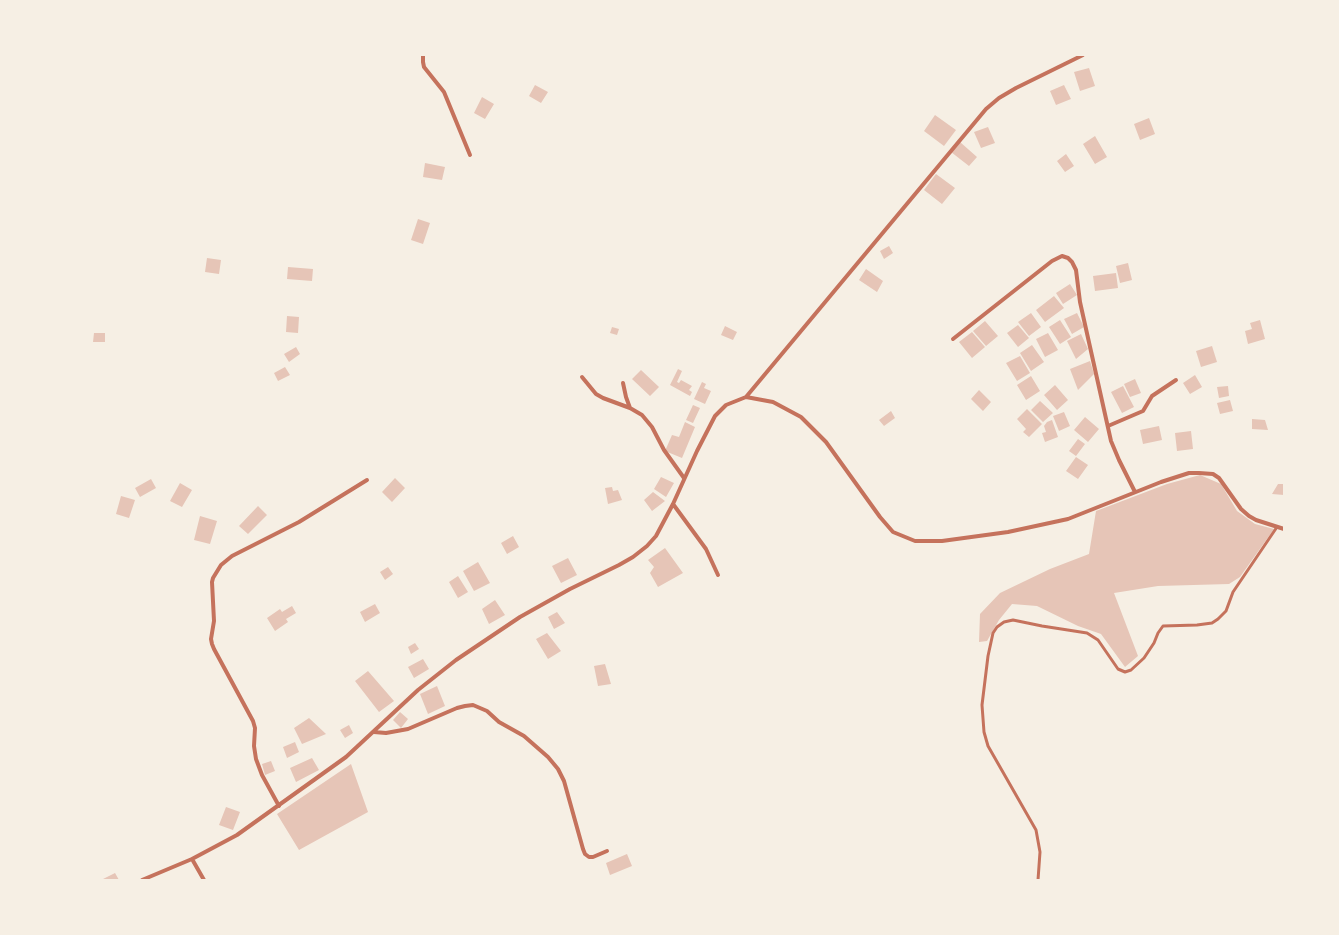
<!DOCTYPE html>
<style>
body{margin:0}
#map{position:relative;width:1339px;height:935px;overflow:hidden;background:#f6efe4;font-family:"Fira Sans",sans-serif}
canvas{display:block}
.frame{position:absolute;inset:0;border:56px solid #f6efe4;pointer-events:none}
</style>
<div id="map">
<canvas width="1339" height="935"></canvas>
<div class="frame"></div>
</div>
<script>
const c = document.querySelector('canvas').getContext('2d');
c.lineJoin = 'round';
function fill(path, color) { c.fillStyle = color; c.fill(path, 'evenodd'); }
const toPath = rows => new Path2D(rows.map(r => 'M' + r).join(''));
function stroke(path, color, width, dash) { c.strokeStyle = color; c.lineWidth = width; c.lineCap = dash ? 'butt' : 'round'; c.setLineDash(dash || []); c.stroke(path); }
const building = toPath([
 [1089,68,1095,86,1080,91,1074,72],
 [535,85,548,92,541,103,529,96],
 [1064,85,1071,99,1056,105,1050,91],
 [482,97,494,104,485,119,474,113],
 [935,115,956,130,944,146,924,131],
 [1149,118,1155,134,1140,140,1134,124],
 [988,127,995,143,981,148,974,132],
 [1095,136,1107,157,1095,164,1083,144],
 [960,142,977,157,969,166,951,152],
 [1066,154,1074,166,1065,172,1057,161],
 [425,163,445,167,442,180,423,177],
 [936,174,955,188,942,204,924,190],
 [418,219,430,223,423,244,411,240],
 [889,246,893,253,884,259,880,251],
 [207,258,221,260,219,274,205,272],
 [1128,263,1132,280,1120,283,1116,266],
 [288,267,313,269,312,281,287,279],
 [866,269,883,281,877,292,859,280],
 [1116,273,1118,288,1095,291,1093,276],
 [1070,284,1077,295,1063,304,1056,293],
 [1054,296,1064,308,1045,322,1036,310],
 [1031,313,1041,327,1029,336,1018,322],
 [1077,313,1084,327,1072,334,1064,319],
 [287,316,299,317,298,333,286,332],
 [1060,320,1071,337,1060,344,1049,327],
 [1260,320,1265,339,1248,344,1245,331,1252,329,1250,323],
 [985,321,998,336,986,346,973,331],
 [1018,325,1029,338,1018,347,1007,333],
 [725,326,737,332,733,340,721,335],
 [612,327,619,329,617,335,610,333],
 [972,332,985,347,972,358,959,342],
 [94,333,105,333,105,342,93,342],
 [1048,333,1058,350,1045,357,1036,339],
 [1081,334,1088,349,1076,359,1067,341],
 [1032,345,1044,362,1031,371,1020,353],
 [1212,346,1217,362,1201,367,1196,351],
 [296,347,300,354,289,362,284,354],
 [1020,356,1030,373,1017,381,1006,363],
 [1090,361,1094,374,1078,390,1070,369],
 [285,367,290,375,278,381,274,373],
 [678,369,682,371,677,382,679,383,681,380,692,386,689,390,692,392,690,396,670,385],
 [641,370,659,387,650,396,632,379],
 [1195,375,1202,387,1190,394,1183,383],
 [1031,376,1040,391,1026,400,1017,385],
 [1135,379,1141,393,1130,397,1124,384],
 [702,382,706,384,704,388,711,391,705,404,694,399],
 [1055,385,1068,400,1057,410,1044,395],
 [1123,386,1134,407,1122,413,1111,392],
 [1228,386,1229,396,1219,398,1217,387],
 [979,390,991,402,983,411,971,399],
 [1230,400,1233,411,1220,414,1217,403],
 [1040,401,1053,413,1043,422,1031,410],
 [693,405,700,408,693,423,686,420],
 [1027,409,1042,424,1029,437,1023,432,1026,429,1017,419],
 [891,411,895,418,884,426,879,420],
 [1064,412,1070,426,1059,431,1053,416],
 [1085,417,1099,429,1088,442,1074,430],
 [1252,419,1265,420,1268,430,1252,429],
 [1052,420,1058,437,1045,442,1042,433,1046,432,1044,426,1047,422],
 [685,422,695,427,682,458,665,451,672,435,679,437],
 [1159,426,1162,440,1143,444,1140,430],
 [1191,431,1193,449,1177,451,1175,433],
 [1078,439,1085,444,1076,456,1069,451],
 [1076,457,1088,465,1078,479,1066,471],
 [1200,475,1221,484,1237,511,1255,524,1274,529,1240,577,1229,584,1158,586,1114,593,1138,656,1125,667,1101,634,1078,626,1037,606,1012,604,999,620,987,641,979,642,980,614,1000,593,1050,569,1089,554,1096,511,1167,484],
 [661,477,674,483,666,497,654,489],
 [395,478,405,488,392,502,382,492],
 [151,479,156,488,140,497,135,488],
 [180,483,192,490,182,507,170,501],
 [1278,484,1284,484,1284,495,1272,494],
 [612,487,613,491,618,490,622,500,608,504,605,488],
 [653,492,665,501,652,511,644,500],
 [121,496,135,500,129,518,116,514],
 [258,506,267,515,248,534,239,526],
 [200,516,217,521,210,544,194,540],
 [513,536,519,547,507,554,501,543],
 [665,548,683,573,658,587,650,573,654,567,648,560],
 [568,558,577,575,561,583,552,566],
 [478,562,490,583,474,591,463,571],
 [388,567,393,574,385,580,380,572],
 [458,576,468,592,458,598,449,582],
 [495,600,505,615,489,624,482,609],
 [375,604,380,613,365,622,360,612],
 [292,606,296,613,286,619,288,622,275,631,267,618,280,609,282,612],
 [557,612,565,623,554,629,548,617],
 [547,633,561,651,548,659,536,639],
 [415,643,419,649,411,654,408,647],
 [423,659,429,669,414,678,408,667],
 [605,664,611,684,598,686,594,666],
 [368,671,394,701,379,712,355,681],
 [437,686,445,706,428,714,420,694],
 [400,712,408,719,401,728,393,720],
 [309,718,326,734,302,744,294,728],
 [349,725,353,733,345,738,340,730],
 [295,742,299,752,287,758,283,747],
 [312,758,319,770,296,782,290,768],
 [271,761,275,771,265,775,262,764],
 [351,764,368,812,299,850,277,814],
 [226,807,240,812,233,830,219,825],
 [627,854,632,866,610,875,606,863],
 [115,873,119,880,101,880]
]);
const service = toPath([
 [1038,880,1040,852,1036,830,988,746,984,732,982,705,988,656,993,633,997,627,1004,622,1013,620,1042,626,1087,633,1098,640,1118,669,1125,672,1131,670,1144,658,1154,643,1158,633,1163,626,1197,625,1212,623,1218,619,1226,611,1233,592,1277,527]
]);
const minor = toPath([
 [423,55,423,62,424,67,444,92,470,155],
 [953,339,1052,261,1062,256,1068,258,1072,262,1076,270,1080,302,1111,441,1119,460,1135,492],
 [582,377,596,394,603,398,630,408,642,415,652,427,664,450,684,478],
 [623,383,626,397,630,408],
 [746,397,986,109,999,98,1016,88,1083,55],
 [1108,426,1143,411,1152,396,1176,380],
 [673,504,706,549,718,575],
 [374,732,386,733,408,729,457,708,465,706,473,705,487,711,499,722,524,736,548,757,558,769,564,781,583,849,585,854,589,857,593,857,607,851],
 [279,806,262,775,256,759,254,746,255,728,253,721,214,649,212,644,211,639,214,621,212,582,213,578,221,565,232,556,299,522,367,480],
 [192,859,204,880],
 [142,880,192,859,237,835,346,757,418,690,456,660,520,617,570,589,619,565,633,557,647,546,656,536,673,504,697,451,715,416,726,405,746,397,773,402,801,417,826,442,880,517,893,532,915,541,942,541,1008,532,1068,519,1161,482,1189,473,1199,473,1213,474,1219,478,1241,509,1249,516,1256,520,1284,529]
]);
fill(building, '#e6c5b7');
stroke(service, '#c5725c', 3);
stroke(minor, '#c5725c', 4);
</script>
